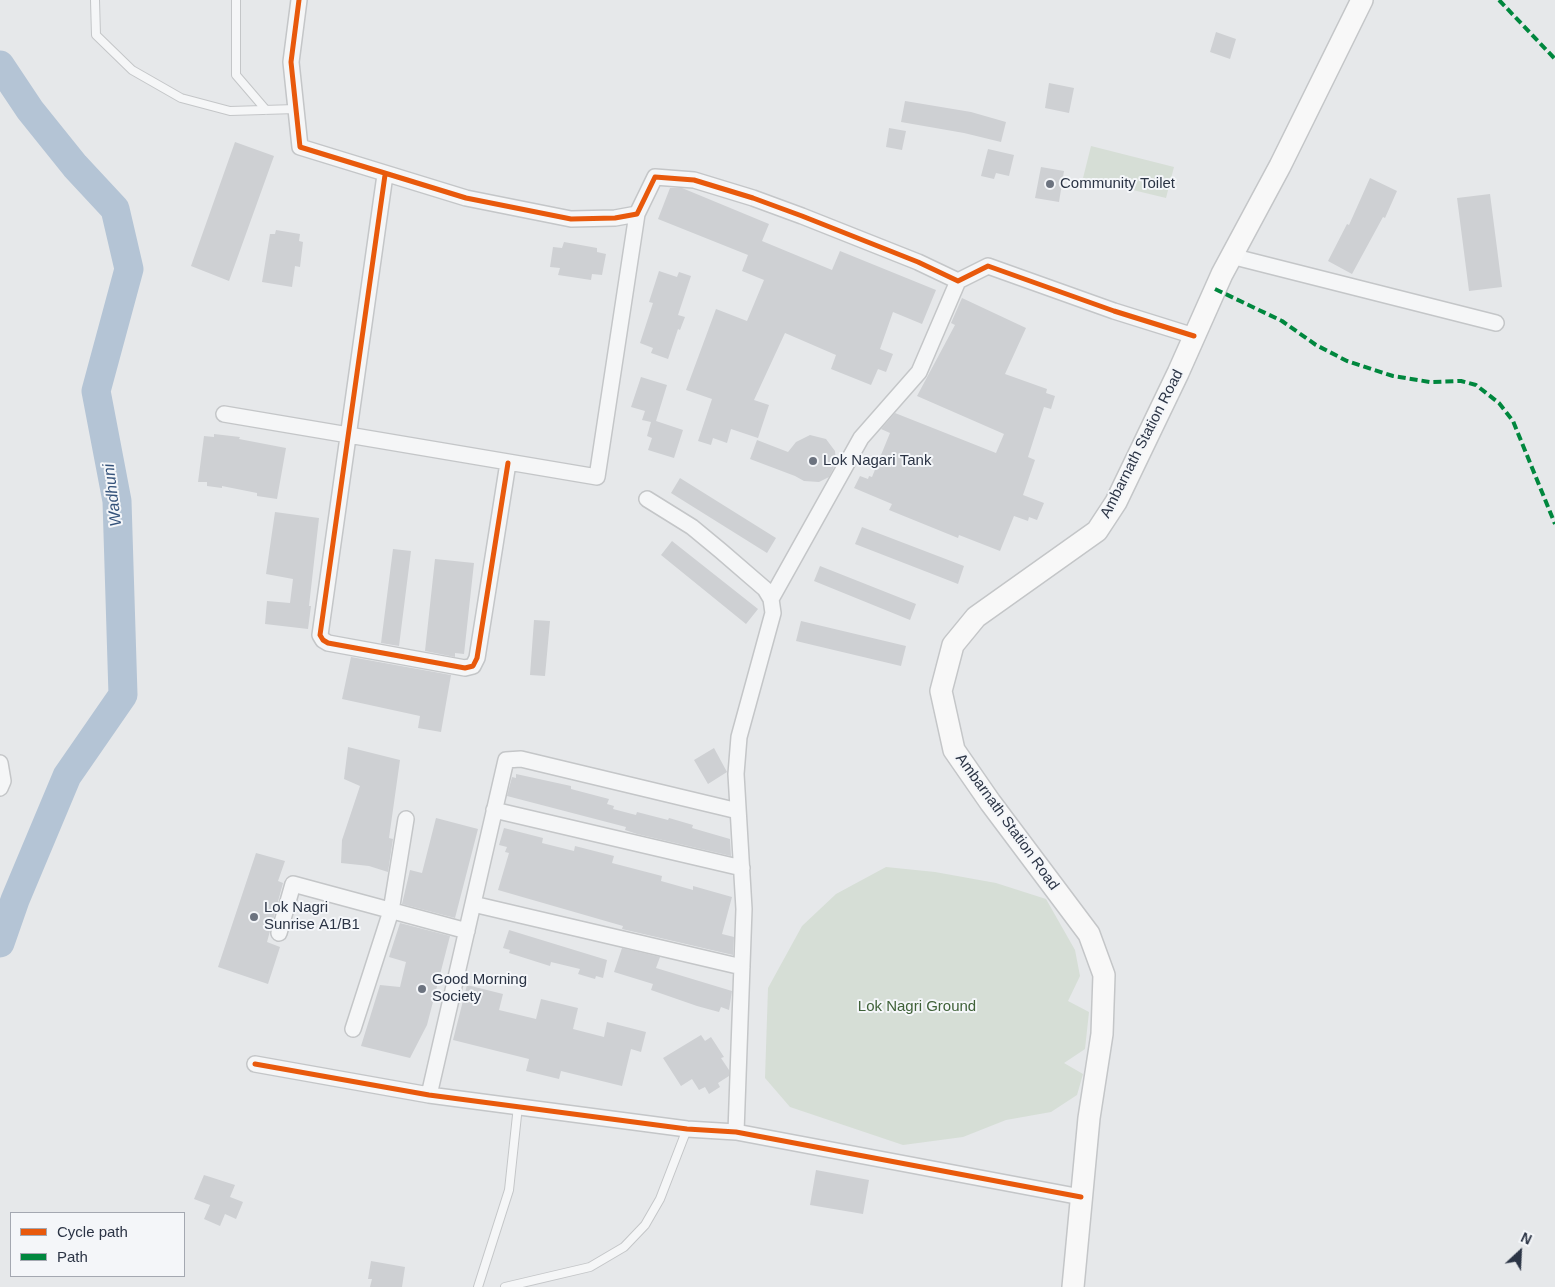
<!DOCTYPE html>
<style>
body{margin:0}
#map{position:relative;width:1555px;height:1287px;overflow:hidden;background:#e6e8ea;font-family:Helvetica,sans-serif}
canvas{display:block}
.legend{position:absolute;left:10px;top:1212px;width:175px;height:65px;box-sizing:border-box;background:#f4f6f9;border:1px solid #a4a8b1;margin:0;padding:6px 9px;list-style:none;font-size:15px;color:#2b3445}
.legend li{display:flex;align-items:center;gap:10px;height:25px}
.legend b{width:25px;border:1px solid #a4a8b1}
.north{position:absolute;left:1495px;top:1227px;width:50px;height:50px;-webkit-text-stroke:4px #f4f6f9;paint-order:stroke;rotate:25deg;font-size:14px;font-weight:700;line-height:20px;text-align:center;color:#2b3445}
.north::after{content:'';display:block;margin:auto;width:18px;height:22px;background:#2b3445;clip-path:polygon(50% 0,100% 100%,50% 72%,0 100%)}
</style>
<div id="map">
<canvas width="1555" height="1287"></canvas>
<ul class="legend">
<li><b style="height:6px;background:#e8590c"></b>Cycle path</li>
<li><b style="height:6px;background:#00873e"></b>Path</li>
</ul>
<div class="north">N</div>
</div>
<script>
const c = document.querySelector('canvas').getContext('2d');
c.lineJoin = 'round';
function fill(path, color) { c.fillStyle = color; c.fill(path, 'evenodd'); }
const toPath = rows => new Path2D(rows.map(r => 'M' + r).join(''));
function stroke(path, color, width, dash) { c.strokeStyle = color; c.lineWidth = width; c.lineCap = dash ? 'butt' : 'round'; c.setLineDash(dash || []); c.stroke(path); }
function write(font, color, halo, rows, align = 'center') {
  c.font = font + ' Helvetica,sans-serif'; c.lineWidth = 4; c.setLineDash([]); c.textBaseline = 'middle'; c.strokeStyle = halo; c.fillStyle = color; for (const [text, x, y, turn = 0] of rows) {
    c.save(); c.translate(x, y); c.rotate((+turn || 0) * Math.PI / 180); c.textAlign = isNaN(turn) ? turn : align; if (halo) c.strokeText(text, 0, 0); c.fillText(text, 0, 0); c.restore();
  }
}
const green = toPath([
 [1091,146,1174,167,1166,198,1083,178],
 [886,867,935,872,996,883,1046,899,1075,950,1080,976,1068,1001,1089,1012,1085,1049,1064,1063,1083,1074,1077,1095,1051,1112,1006,1120,963,1137,903,1145,790,1107,765,1078,768,988,802,926,836,894]
]);
const river = toPath([
 [0,65,30,110,75,166,115,209,129,269,96,391,117,501,123,695,67,776,15,900,0,943]
]);
const building = toPath([
 [1216,32,1236,39,1230,59,1210,52],
 [1049,83,1074,88,1069,113,1045,108],
 [905,101,971,112,1006,122,1001,142,964,133,901,122],
 [889,128,906,131,902,150,886,147],
 [235,142,274,156,229,281,191,266],
 [988,149,1014,155,1009,176,996,173,994,179,981,176],
 [1041,167,1064,171,1059,202,1035,198],
 [1370,178,1397,191,1385,218,1383,217,1352,274,1328,261,1347,224,1349,225],
 [670,188,682,188,769,224,762,241,832,270,840,251,936,290,922,324,893,312,880,349,893,354,886,372,878,369,871,385,831,369,836,355,785,333,754,400,769,405,758,438,731,429,727,443,713,438,711,445,698,441,712,399,686,390,716,309,747,321,764,280,742,271,748,255,658,219],
 [1490,194,1502,287,1469,291,1457,198],
 [276,230,300,234,299,241,303,242,300,267,295,266,292,287,262,282,270,234,275,234],
 [564,242,597,248,597,252,606,254,602,275,592,274,591,280,558,275,560,268,550,267,553,247,562,248],
 [659,271,677,277,679,272,691,276,678,315,685,317,680,330,678,329,668,359,651,353,653,348,640,343,653,303,649,302],
 [962,298,1026,328,1005,374,1047,389,1046,393,1055,396,1051,409,1044,407,1028,457,1035,460,1023,495,1044,503,1037,520,1029,517,1028,521,1014,516,1000,551,959,535,958,538,889,510,892,504,854,488,860,476,868,479,869,476,872,477,890,433,881,429,895,413,996,453,1004,434,917,396,955,325,951,323],
 [641,377,667,385,656,421,683,430,674,458,648,450,652,438,647,436,651,422,642,420,645,411,631,407],
 [214,434,240,437,239,439,286,448,277,499,257,496,257,493,222,486,222,488,207,486,207,482,198,482,204,436,214,437],
 [810,435,826,439,835,451,836,463,829,477,819,482,804,481,795,476,750,459,757,440,788,452,796,442],
 [680,478,776,538,767,553,671,493],
 [275,512,319,518,309,606,311,606,308,629,265,624,267,601,290,603,293,579,266,574],
 [862,527,964,566,958,584,855,544],
 [672,541,758,609,746,624,661,555],
 [393,549,411,551,399,646,381,643],
 [435,559,474,563,464,654,455,653,455,657,425,651],
 [820,566,916,604,910,620,814,581],
 [534,620,550,621,545,676,530,675],
 [801,621,906,646,901,666,796,641],
 [351,657,451,675,441,732,418,728,420,716,342,699],
 [348,747,400,760,389,838,393,839,388,872,369,866,341,863,342,840,360,786,344,779],
 [714,748,727,772,708,784,694,760],
 [516,774,571,786,571,789,609,799,607,804,614,806,613,809,636,815,637,812,668,820,669,818,693,825,692,828,730,839,731,856,637,834,625,830,626,827,507,796,512,777,516,778],
 [436,818,478,829,455,918,402,904,410,870,422,873],
 [504,828,543,838,542,843,574,851,575,846,614,856,612,863,662,876,661,881,693,890,693,886,732,897,722,934,734,937,733,955,622,929,623,926,498,890,509,853,505,852,507,847,499,845],
 [256,853,285,861,278,881,283,883,267,942,280,947,268,984,218,967],
 [400,923,450,936,427,1025,410,1058,361,1046,380,985,400,987,406,962,389,957],
 [509,930,607,960,603,978,596,976,595,979,578,974,580,969,551,962,550,966,509,953,510,950,503,948],
 [622,948,660,957,656,968,732,991,729,1010,721,1007,719,1012,697,1006,651,990,653,984,614,972],
 [467,985,503,994,499,1010,536,1019,541,999,578,1008,573,1029,604,1037,607,1022,646,1032,641,1052,631,1049,622,1086,561,1071,559,1079,526,1071,529,1059,453,1040],
 [701,1035,705,1041,711,1037,724,1057,721,1058,729,1070,729,1076,718,1083,720,1087,709,1094,705,1087,699,1090,692,1079,681,1086,663,1058],
 [816,1170,869,1180,863,1214,810,1205],
 [204,1175,235,1185,230,1197,243,1202,236,1219,225,1214,220,1226,204,1219,210,1205,194,1199],
 [371,1261,405,1267,402,1287,370,1287,372,1279,368,1279]
]);
const service = toPath([
 [95,0,96,35,132,70,181,98,230,111,296,109],
 [236,0,236,75,266,110],
 [478,1287,509,1190,518,1106],
 [505,1287,590,1267,624,1247,645,1225,660,1199,687,1129]
]);
const minor = toPath([
 [299,0,291,62,300,147,466,198,571,219,615,218,637,214,655,177,694,180,753,198,802,216,918,262,958,281,988,266,1114,311,1194,336],
 [385,175,320,635,323,640,328,643,465,668,473,666,477,658,508,463],
 [1231,256,1496,323],
 [224,414,597,477,637,214],
 [647,499,692,527,721,551,765,589,771,599,773,613,739,737,736,774,744,909,736,1132],
 [771,599,861,438,919,372,958,281],
 [0,763,3,781,0,788],
 [494,810,742,868],
 [473,904,742,967],
 [279,933,293,884,467,931],
 [353,1029,391,911,406,819],
 [255,1064,429,1095,687,1129,736,1132,1081,1197],
 [429,1095,506,760,521,759,738,811]
]);
const secondary = toPath([
 [1073,1287,1089,1118,1102,1034,1104,975,1089,934,990,802,954,750,941,691,953,645,976,617,1097,531,1116,502,1178,373,1222,274,1280,166,1362,0]
]);
const quiet = toPath([
 [1499,0,1555,59],
 [1215,289,1282,321,1316,345,1347,361,1393,376,1430,382,1461,381,1476,385,1499,403,1513,421,1555,524]
]);
const cycleway = toPath([
 [299,0,291,62,300,147,466,198,571,219,615,218,637,214,655,177,694,180,753,198,802,216,918,262,958,281,988,266,1114,311,1194,336],
 [385,175,320,635,323,640,328,643,465,668,473,666,477,658,508,463],
 [255,1064,429,1095,687,1129,736,1132,1081,1197]
]);
const markers = [
 [1050,184,5,"#6c737f"],
 [813,461,5,"#6c737f"],
 [254,917,5,"#6c737f"],
 [422,989,5,"#6c737f"]
];
const poiNames = [
 ["Community Toilet",1060,184],
 ["Lok Nagari Tank",823,461],
 ["Lok Nagri",264,908],
 ["Sunrise A1/B1",264,925],
 ["Good Morning",432,980],
 ["Society",432,997]
];
const streetNames = [
 ["Ambarnath Station Road",1142,444,-63],
 ["Ambarnath Station Road",1007,822,54]
];
const parkNames = [
 ["Lok Nagri Ground",917,1007]
];
const waterNames = [
 ["Wadhuni",113,495,-97]
];
fill(green, '#d6ded6');
stroke(river, '#b4c4d5', 29);
fill(building, '#ced0d3');
stroke(service, '#c4c6c8', 10);
stroke(minor, '#c4c6c8', 18);
stroke(secondary, '#c4c6c8', 24);
stroke(service, '#f5f6f7', 8);
stroke(minor, '#f5f6f7', 15);
stroke(secondary, '#f8f8f8', 21);
stroke(quiet, '#00873e', 4, [8, 4]);
stroke(cycleway, '#e8590c', 5);
for (const [x, y, r, color] of markers) { const dot = new Path2D(); dot.arc(x, y, r, 0, 2 * Math.PI); c.fillStyle = color; c.fill(dot); stroke(dot, '#f4f6f9', 2); }
write('15px', '#2b3445', '#f4f6f9', poiNames, 'left');
write('15px', '#2b3445', '#f4f6f9', streetNames);
write('15px', '#3f6138', '#f4f6f9', parkNames);
write('italic 16px', '#34527a', '#f4f6f9', waterNames);
</script>
